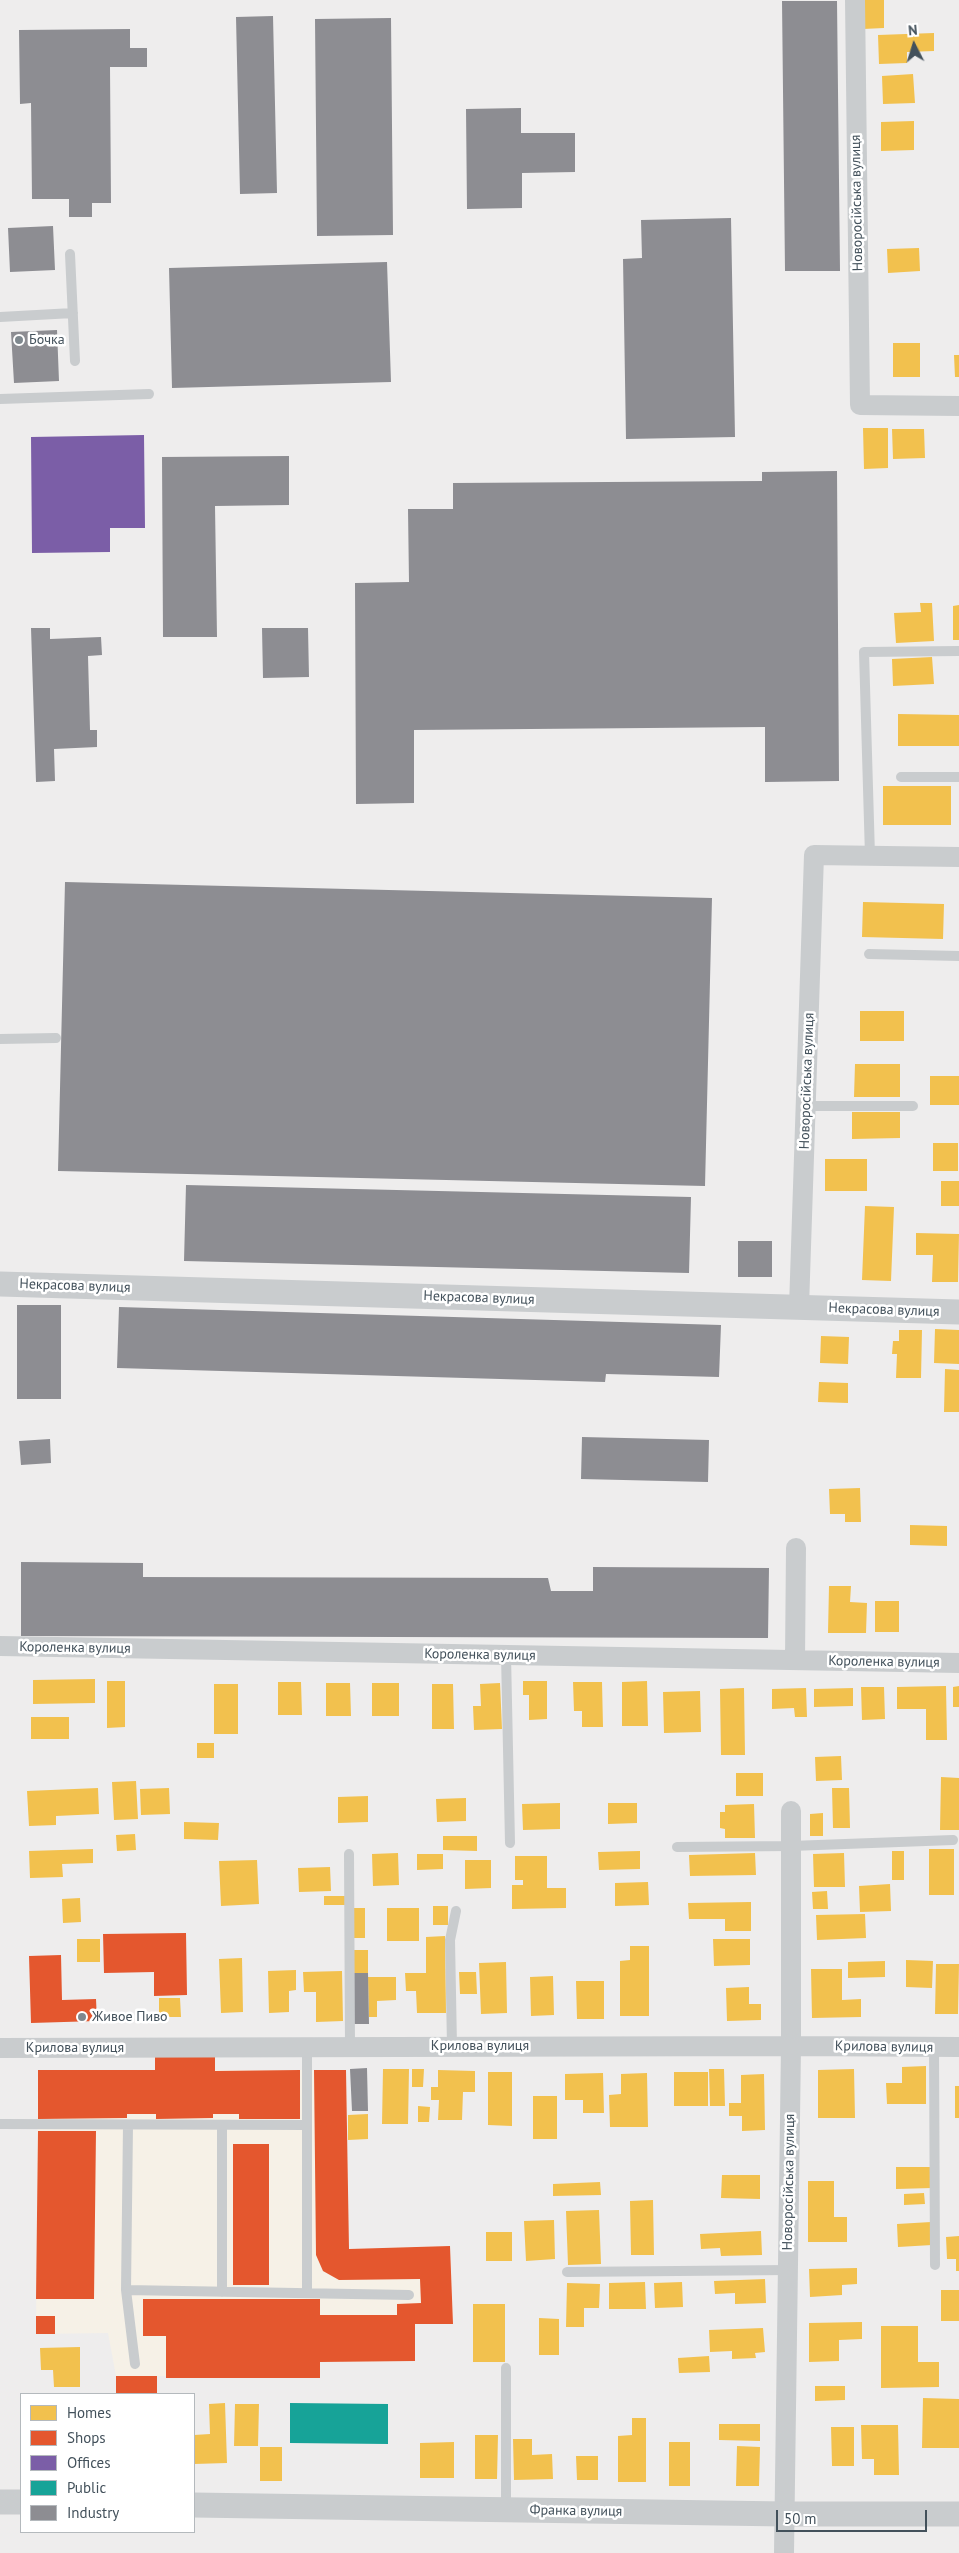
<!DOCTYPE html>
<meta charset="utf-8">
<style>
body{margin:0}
#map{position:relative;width:959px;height:2553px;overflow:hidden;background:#eeeded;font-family:"PT Sans",sans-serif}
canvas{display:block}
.legend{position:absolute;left:20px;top:2393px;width:175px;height:140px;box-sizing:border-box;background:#fff;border:1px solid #b4b9bd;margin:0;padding:6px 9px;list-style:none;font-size:15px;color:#43515b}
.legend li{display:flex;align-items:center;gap:10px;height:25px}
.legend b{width:25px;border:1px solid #b4b9bd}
.north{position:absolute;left:889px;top:20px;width:50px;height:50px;-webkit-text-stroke:4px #fff;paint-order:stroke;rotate:355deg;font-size:14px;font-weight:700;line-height:20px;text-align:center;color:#43515b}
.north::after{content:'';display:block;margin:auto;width:18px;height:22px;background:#43515b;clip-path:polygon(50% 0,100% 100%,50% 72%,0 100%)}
.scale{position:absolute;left:776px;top:2510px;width:151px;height:22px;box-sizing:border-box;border:2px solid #43515b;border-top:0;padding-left:6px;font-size:15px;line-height:18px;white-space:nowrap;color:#43515b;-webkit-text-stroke:4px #fff;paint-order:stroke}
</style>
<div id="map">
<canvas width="959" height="2553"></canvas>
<ul class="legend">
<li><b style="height:14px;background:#f2c14e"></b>Homes</li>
<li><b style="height:14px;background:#e4572e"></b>Shops</li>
<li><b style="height:14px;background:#7b5ea7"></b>Offices</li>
<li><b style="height:14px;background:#17a398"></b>Public</li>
<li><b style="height:14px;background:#8d8d92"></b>Industry</li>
</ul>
<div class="north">N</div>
<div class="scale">50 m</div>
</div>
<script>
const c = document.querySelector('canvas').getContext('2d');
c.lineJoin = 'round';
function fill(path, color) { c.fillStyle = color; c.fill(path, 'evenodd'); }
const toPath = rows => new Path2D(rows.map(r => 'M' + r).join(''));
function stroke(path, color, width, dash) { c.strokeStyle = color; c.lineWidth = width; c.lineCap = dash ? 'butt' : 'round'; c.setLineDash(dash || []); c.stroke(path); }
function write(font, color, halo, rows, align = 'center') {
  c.font = font + ' "PT Sans",sans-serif'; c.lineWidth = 5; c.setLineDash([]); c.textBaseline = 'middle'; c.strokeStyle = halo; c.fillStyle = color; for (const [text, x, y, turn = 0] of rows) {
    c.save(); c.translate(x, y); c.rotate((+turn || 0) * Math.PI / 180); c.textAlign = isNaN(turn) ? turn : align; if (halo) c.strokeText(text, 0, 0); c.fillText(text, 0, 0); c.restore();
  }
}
const commercial = toPath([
 [38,2070,346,2070,349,2249,450,2246,453,2324,415,2324,415,2361,320,2362,320,2378,157,2376,157,2394,116,2394,116,2376,108,2333,36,2334]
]);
const homes = toPath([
 [862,0,884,0,884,28,863,29],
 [934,33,934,51,907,52,907,63,879,64,878,35],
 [913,74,915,103,883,104,882,76],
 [914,121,914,150,881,151,881,122],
 [919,248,920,271,888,273,887,249],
 [893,343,920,343,920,377,893,377],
 [954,355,959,355,959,377,955,377],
 [863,428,888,428,888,468,864,469],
 [892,429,924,429,925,458,893,459],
 [920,603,932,603,934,641,896,643,894,613,921,612],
 [959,605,959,640,953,640,953,606],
 [932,657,934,684,893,686,892,659],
 [898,714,959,715,959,746,898,746],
 [883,786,951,786,951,825,883,825],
 [863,902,944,904,943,939,862,937],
 [860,1011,904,1011,904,1041,860,1041],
 [855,1064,900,1064,900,1097,854,1097],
 [930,1076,959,1076,959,1105,930,1105],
 [852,1112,900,1112,900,1138,852,1139],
 [933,1143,958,1143,958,1171,933,1171],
 [825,1159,867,1159,867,1191,825,1191],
 [941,1181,959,1181,959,1206,941,1206],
 [865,1206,894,1207,891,1281,862,1280],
 [916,1233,959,1234,958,1282,932,1282,933,1255,916,1255],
 [935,1329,959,1330,959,1364,934,1363],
 [899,1330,922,1330,921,1378,896,1378,897,1354,892,1354,893,1341,899,1341],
 [821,1336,849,1337,848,1364,820,1363],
 [945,1369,959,1370,959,1412,944,1412],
 [819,1382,848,1383,848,1403,818,1402],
 [860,1488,861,1522,845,1522,845,1514,830,1514,829,1489],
 [910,1525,947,1526,947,1546,910,1545],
 [829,1586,851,1586,850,1602,867,1603,866,1633,828,1633],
 [875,1601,899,1601,899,1632,875,1632],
 [95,1679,95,1703,33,1704,33,1680],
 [107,1681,125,1681,125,1727,107,1728],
 [523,1681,547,1681,547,1719,529,1720,529,1695,523,1695],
 [647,1681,648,1726,622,1726,622,1682],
 [278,1682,301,1682,302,1715,278,1715],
 [573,1682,602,1682,603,1727,582,1727,582,1711,574,1711],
 [326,1683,350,1683,351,1716,326,1716],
 [372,1683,399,1683,399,1716,372,1716],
 [500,1683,502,1729,474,1730,473,1706,481,1706,480,1684],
 [214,1684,238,1684,238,1734,214,1734],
 [432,1684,453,1684,454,1729,432,1729],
 [946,1686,947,1740,926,1740,926,1709,897,1709,897,1687],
 [959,1686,959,1707,953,1707,953,1687],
 [861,1687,884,1687,885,1719,862,1720],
 [744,1688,745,1755,721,1755,720,1689],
 [806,1688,807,1717,795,1717,794,1708,772,1709,772,1689],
 [853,1688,853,1706,814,1707,814,1689],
 [700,1691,701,1732,664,1733,663,1692],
 [31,1717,69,1717,69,1739,31,1739],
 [197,1743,214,1743,214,1758,197,1758],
 [841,1756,842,1780,816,1781,815,1757],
 [736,1773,763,1773,763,1796,736,1796],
 [941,1777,959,1778,959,1830,940,1830],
 [136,1781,138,1819,114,1820,112,1782],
 [98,1788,99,1814,56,1816,56,1825,29,1826,27,1791],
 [169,1788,170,1814,141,1815,140,1789],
 [832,1788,849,1788,850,1828,833,1828],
 [368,1796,368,1822,338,1823,338,1797],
 [466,1798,466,1821,437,1822,436,1799],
 [560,1803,560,1829,523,1830,522,1804],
 [608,1803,637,1803,637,1823,608,1824],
 [754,1804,755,1838,725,1838,725,1829,720,1828,720,1812,725,1812,725,1805],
 [823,1813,823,1836,810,1836,810,1814],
 [184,1822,219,1823,218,1840,184,1839],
 [135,1834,136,1850,117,1851,116,1835],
 [443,1836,477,1836,477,1851,443,1850],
 [93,1849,93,1863,62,1864,63,1877,30,1878,29,1851],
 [929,1849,954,1849,954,1895,929,1895],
 [640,1851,640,1869,599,1870,598,1852],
 [892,1851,904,1851,904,1880,892,1880],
 [398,1853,399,1885,373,1886,372,1854],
 [755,1853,756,1875,690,1876,689,1855],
 [844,1853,845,1887,814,1887,813,1854],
 [417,1854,443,1854,443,1869,417,1870],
 [515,1856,547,1856,547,1888,566,1888,566,1908,512,1909,512,1885,523,1885,523,1880,515,1880],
 [257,1860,259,1904,221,1906,219,1861],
 [465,1860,491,1860,491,1888,465,1889],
 [330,1867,331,1891,299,1892,298,1868],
 [648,1882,649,1905,615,1906,615,1883],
 [890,1884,891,1911,860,1912,859,1886],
 [827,1891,828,1909,813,1909,812,1892],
 [324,1896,345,1896,345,1905,324,1905],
 [80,1898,81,1922,63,1923,62,1899],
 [751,1902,751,1931,725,1931,725,1919,689,1919,688,1903],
 [433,1906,448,1906,448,1925,433,1925],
 [354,1908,365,1908,365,1938,354,1938],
 [387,1908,419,1908,419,1941,387,1941],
 [865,1914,866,1938,817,1940,816,1915],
 [445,1936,446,2013,417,2013,416,1991,406,1991,405,1973,426,1973,426,1937],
 [77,1939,100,1939,100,1962,77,1962],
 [713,1939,750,1939,750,1965,714,1966],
 [630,1946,649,1946,649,2016,620,2016,620,1961,630,1960],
 [354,1950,368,1950,368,1973,354,1973],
 [242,1958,243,2012,221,2013,219,1959],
 [906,1960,933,1961,932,1988,906,1987],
 [885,1961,885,1977,848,1978,848,1962],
 [506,1962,507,2013,481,2014,479,1963],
 [936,1964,959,1964,958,2014,935,2014],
 [811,1969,842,1969,842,2000,861,1999,861,2017,812,2018],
 [296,1970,296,1990,289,1991,289,2012,269,2013,268,1971],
 [342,1971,343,2021,316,2022,316,1992,304,1992,303,1972],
 [459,1972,476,1972,477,1994,460,1994],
 [553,1976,554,2015,531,2016,530,1977],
 [368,1977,396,1977,396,2000,377,2001,377,2017,369,2017],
 [576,1981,604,1981,604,2019,577,2019],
 [749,1987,749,2004,761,2004,761,2020,727,2021,726,1988],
 [159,1998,180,1998,181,2017,159,2017],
 [926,2066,926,2104,887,2104,886,2083,902,2083,902,2067],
 [383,2069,409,2069,408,2124,382,2124],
 [412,2069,424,2069,423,2087,412,2087],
 [709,2069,724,2069,725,2106,710,2106],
 [854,2069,855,2118,818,2118,818,2070],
 [438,2070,475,2071,475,2092,463,2092,462,2120,438,2120,439,2100,431,2100,431,2087,438,2087],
 [488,2072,512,2072,512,2126,488,2125],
 [674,2072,708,2072,708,2106,674,2106],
 [603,2073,604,2113,583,2113,583,2100,565,2100,565,2074],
 [647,2073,648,2127,610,2127,609,2095,621,2094,621,2074],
 [764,2074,765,2130,742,2131,742,2116,729,2116,729,2103,741,2103,741,2075],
 [955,2086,959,2086,959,2118,955,2118],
 [533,2096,557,2096,557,2139,533,2139],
 [418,2106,430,2107,429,2122,418,2122],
 [368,2114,368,2139,348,2140,348,2115],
 [896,2167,932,2167,932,2188,896,2189],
 [722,2175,760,2175,760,2199,721,2198],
 [808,2181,834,2181,834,2217,847,2217,847,2242,808,2242],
 [600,2182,601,2195,553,2196,553,2184],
 [924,2193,925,2204,904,2205,904,2194],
 [653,2200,654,2255,631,2255,630,2201],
 [599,2210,601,2264,568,2265,566,2211],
 [554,2220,555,2259,526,2261,524,2221],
 [931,2222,932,2245,898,2247,897,2224],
 [761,2231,762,2255,721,2256,720,2248,701,2249,700,2234],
 [486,2232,512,2232,512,2261,486,2261],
 [959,2236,959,2271,956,2271,956,2259,947,2259,946,2237],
 [857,2268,857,2284,842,2285,842,2295,810,2297,809,2269],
 [765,2279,766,2303,735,2304,735,2293,715,2294,714,2281],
 [645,2282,646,2309,609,2309,609,2283],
 [682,2282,683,2307,655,2308,654,2283],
 [567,2283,600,2284,599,2308,584,2308,584,2327,566,2327],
 [941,2290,959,2290,959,2321,941,2321],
 [473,2304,505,2304,505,2362,473,2362],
 [539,2318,559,2319,559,2355,539,2355],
 [862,2322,862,2339,839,2340,839,2361,809,2362,809,2323],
 [881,2326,918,2326,918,2362,939,2362,939,2387,881,2388],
 [763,2328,765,2352,755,2353,756,2358,732,2359,732,2351,710,2352,709,2330],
 [80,2347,80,2387,54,2387,53,2370,41,2370,40,2348],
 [709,2356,710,2372,679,2373,678,2358],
 [815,2386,845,2386,845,2400,815,2401],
 [923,2398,959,2399,959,2448,922,2448],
 [225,2403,227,2463,194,2464,194,2435,210,2434,209,2404],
 [235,2404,259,2404,258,2446,234,2446],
 [632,2418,646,2418,646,2482,618,2482,618,2436,632,2435],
 [719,2424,760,2424,760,2441,719,2440],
 [861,2425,898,2425,899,2475,874,2475,874,2459,862,2459],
 [831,2427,854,2427,854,2466,832,2466],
 [475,2435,498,2435,497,2479,475,2479],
 [513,2439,532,2439,532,2455,552,2454,553,2479,514,2480],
 [454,2442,454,2478,420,2478,420,2443],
 [669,2442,690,2442,690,2486,669,2486],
 [737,2446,760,2447,759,2486,736,2486],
 [260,2447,282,2447,282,2481,260,2481],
 [576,2456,598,2456,598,2480,577,2480]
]);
const shops = toPath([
 [186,1933,187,1995,154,1996,154,1972,104,1973,103,1934],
 [61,1955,62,2000,96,1999,97,2021,31,2023,29,1956],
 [155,2055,215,2055,215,2071,300,2070,300,2119,239,2119,239,2114,213,2114,213,2118,156,2119,156,2114,127,2114,127,2118,38,2119,38,2070,155,2070],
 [314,2070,346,2070,349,2249,450,2246,453,2324,415,2324,415,2361,320,2362,320,2378,166,2378,166,2336,143,2336,143,2299,320,2299,320,2315,397,2315,397,2304,421,2303,420,2279,339,2280,323,2271,316,2255],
 [38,2131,96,2131,94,2299,36,2299],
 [233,2144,269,2144,269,2285,233,2285],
 [36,2316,55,2316,55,2334,36,2334],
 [116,2376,157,2376,157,2394,116,2394]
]);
const offices = toPath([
 [144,435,145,528,110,528,110,552,32,553,31,437]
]);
const public = toPath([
 [290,2403,388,2404,388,2444,290,2443]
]);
const industry = toPath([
 [782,1,837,1,840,271,785,271],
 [273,16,277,193,240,194,236,17],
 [391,18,393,235,317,236,315,19],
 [130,29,130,48,147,48,147,67,110,67,111,203,92,203,92,217,69,217,69,199,32,199,31,103,20,104,19,30],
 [521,108,521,133,575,133,575,172,522,173,522,208,467,209,466,109],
 [731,218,735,437,626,439,623,259,642,258,641,220],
 [53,226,55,270,10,272,8,228],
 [387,262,391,382,172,388,169,268],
 [57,330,59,381,14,383,11,332],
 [289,456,289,505,215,506,217,637,163,637,162,457],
 [837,471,839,781,765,782,765,727,414,730,414,803,356,804,355,583,409,582,408,509,453,509,453,483,762,481,762,472],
 [31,628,50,628,50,639,101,637,102,655,88,656,90,730,97,730,97,747,54,749,55,781,36,782],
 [262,628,308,628,309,677,263,678],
 [65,882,712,898,705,1186,58,1171],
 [186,1185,691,1197,689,1273,184,1261],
 [738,1241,772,1241,772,1277,738,1277],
 [17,1305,61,1305,61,1399,17,1399],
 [119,1307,721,1325,719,1377,606,1374,605,1382,117,1368],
 [582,1437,709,1440,708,1482,581,1479],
 [50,1439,51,1463,21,1465,19,1441],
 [21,1562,143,1563,143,1577,548,1578,551,1591,593,1591,593,1567,769,1568,768,1638,21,1636],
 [354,1973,368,1973,369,2024,354,2024],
 [367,2068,368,2111,352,2111,350,2069]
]);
const service = toPath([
 [70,254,75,361],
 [0,317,73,313],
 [0,399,149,394],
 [901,777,959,777],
 [870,856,864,652,959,651],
 [869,954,959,956],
 [0,1039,56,1038],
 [806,1106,913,1106],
 [506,1655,510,1843],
 [677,1847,791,1846,953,1840],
 [349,1854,350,2047],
 [452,2046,450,1940,456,1911],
 [934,2047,935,2265],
 [0,2124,307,2125,307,2293],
 [128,2125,126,2290,135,2364],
 [222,2125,222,2292],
 [307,2125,307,2047],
 [567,2272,788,2270],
 [126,2290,409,2295],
 [506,2368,506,2510]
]);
const minor = toPath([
 [855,0,860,405,959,406],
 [799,1307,814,855,959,857],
 [0,1646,959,1663],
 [795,1660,796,1548],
 [0,2048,791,2046,959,2047],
 [784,2553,791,2046,791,1811]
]);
const tertiary = toPath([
 [0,1284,959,1312],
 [0,2502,21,2502],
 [194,2505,785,2514,959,2514]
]);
const markers = [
 [19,340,5,"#7f888e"],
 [82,2017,5,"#7f888e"]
];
const streetNames = [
 ["Новоросійська вулиця",857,203,-91],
 ["Новоросійська вулиця",807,1081,-88],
 ["Некрасова вулиця",75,1286,2],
 ["Некрасова вулиця",479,1298,2],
 ["Некрасова вулиця",884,1310,2],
 ["Короленка вулиця",75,1648,1],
 ["Короленка вулиця",480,1655,1],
 ["Короленка вулиця",884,1662,1],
 ["Крилова вулиця",480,2046],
 ["Крилова вулиця",884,2047,1],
 ["Крилова вулиця",75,2048],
 ["Новоросійська вулиця",789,2182,-89],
 ["Франка вулиця",576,2511,1]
];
const poiNames = [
 ["Бочка",29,340],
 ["Живое Пиво",92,2017]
];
fill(commercial, '#f6f1e7');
fill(homes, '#f2c14e');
fill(shops, '#e4572e');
fill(offices, '#7b5ea7');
fill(public, '#17a398');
fill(industry, '#8d8d92');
stroke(service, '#c9ccce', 10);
stroke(minor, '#c9ccce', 20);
stroke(tertiary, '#c9ccce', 25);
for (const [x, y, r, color] of markers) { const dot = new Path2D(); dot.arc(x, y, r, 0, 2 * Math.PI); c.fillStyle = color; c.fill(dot); stroke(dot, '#fff', 2); }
write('14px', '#43515b', '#fff', streetNames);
write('14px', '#43515b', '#fff', poiNames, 'left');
</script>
